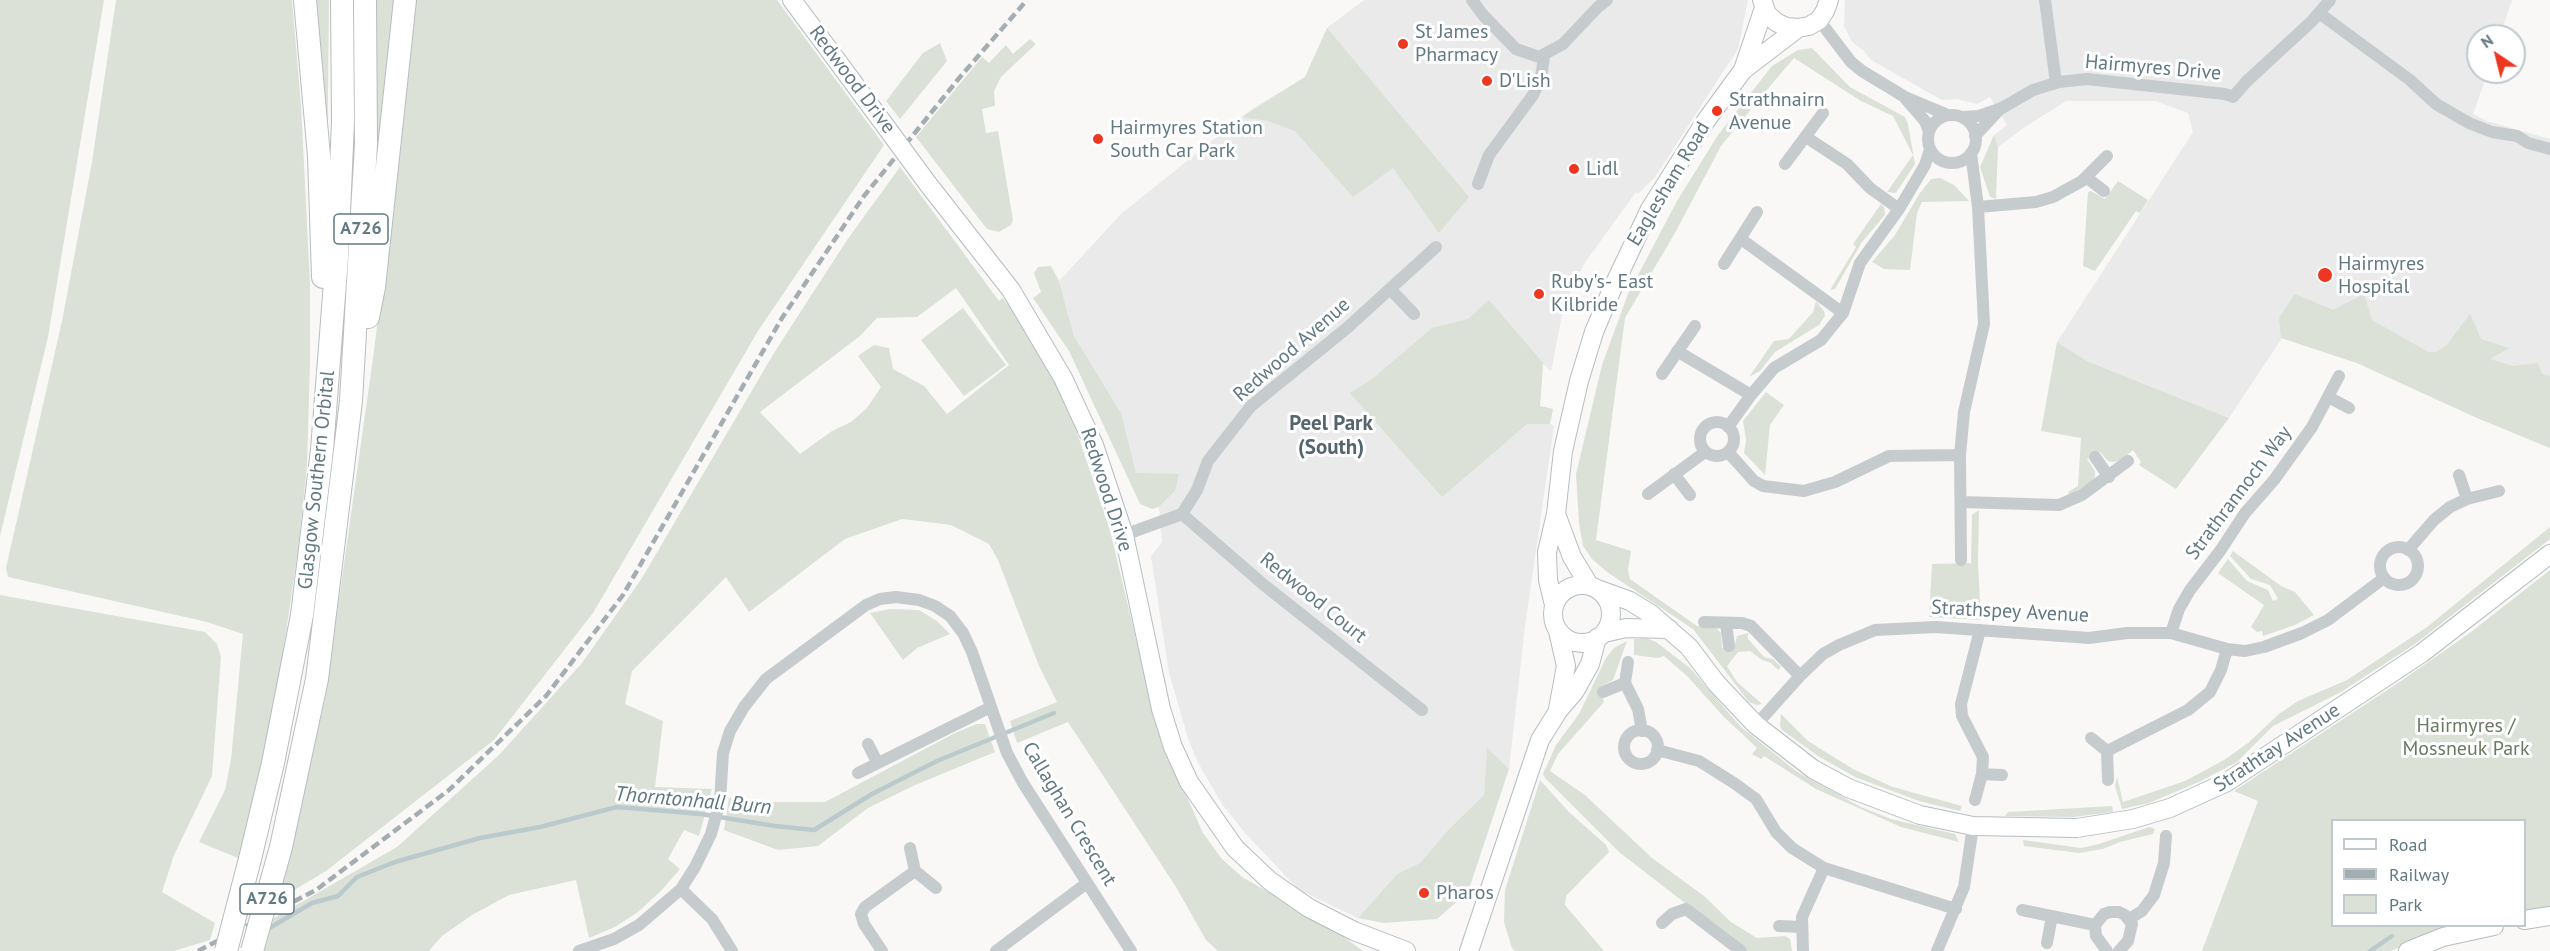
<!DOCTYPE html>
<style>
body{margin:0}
#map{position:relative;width:2550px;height:951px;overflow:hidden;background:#f9f8f6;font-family:"PT Sans",sans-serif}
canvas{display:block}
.legend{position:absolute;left:2331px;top:819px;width:195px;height:108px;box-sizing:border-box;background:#fff;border:2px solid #c0c9cd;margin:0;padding:8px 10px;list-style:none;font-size:18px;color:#627983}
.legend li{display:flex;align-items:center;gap:12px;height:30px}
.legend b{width:30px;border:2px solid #c0c9cd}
.north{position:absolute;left:2466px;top:24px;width:60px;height:60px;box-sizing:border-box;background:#fff;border:2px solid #c0c9cd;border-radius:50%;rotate:325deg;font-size:16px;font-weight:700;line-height:24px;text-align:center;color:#627983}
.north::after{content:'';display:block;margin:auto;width:21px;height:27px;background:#ee3621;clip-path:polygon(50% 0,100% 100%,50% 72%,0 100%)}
</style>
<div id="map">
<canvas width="2550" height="951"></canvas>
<ul class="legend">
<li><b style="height:8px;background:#fff"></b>Road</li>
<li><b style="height:8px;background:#a4adb1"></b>Railway</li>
<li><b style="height:16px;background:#dbe1d7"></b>Park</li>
</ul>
<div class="north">N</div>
</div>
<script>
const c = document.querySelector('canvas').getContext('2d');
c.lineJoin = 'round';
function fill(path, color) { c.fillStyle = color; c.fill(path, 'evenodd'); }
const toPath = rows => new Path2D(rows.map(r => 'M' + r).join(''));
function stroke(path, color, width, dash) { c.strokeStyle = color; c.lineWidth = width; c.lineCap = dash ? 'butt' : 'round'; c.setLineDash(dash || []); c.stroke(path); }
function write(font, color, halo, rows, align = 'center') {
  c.font = font + ' "PT Sans",sans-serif'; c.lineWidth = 6; c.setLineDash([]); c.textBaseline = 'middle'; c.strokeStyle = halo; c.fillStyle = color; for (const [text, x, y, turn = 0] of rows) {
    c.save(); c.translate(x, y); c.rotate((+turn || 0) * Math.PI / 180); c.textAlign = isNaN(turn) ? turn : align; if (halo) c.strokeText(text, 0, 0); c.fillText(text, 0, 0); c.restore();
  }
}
const built = toPath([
 [1364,0,1748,0,1738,49,1655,177,1638,194,1636,192,1584,264,1564,305,1551,371,1543,364,1540,406,1553,409,1550,424,1554,426,1525,626,1509,769,1487,749,1484,795,1448,830,1420,863,1397,874,1358,918,1299,890,1245,833,1222,804,1197,761,1188,738,1169,673,1151,556,1162,542,1159,507,1175,491,1136,473,1121,413,1074,336,1059,281,1122,213,1252,109,1305,77,1327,28],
 [1845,0,2512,0,2500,36,2478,36,2478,72,2488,72,2473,114,2487,121,2550,139,2550,448,2477,418,2357,363,2282,338,2229,418,2087,361,2057,342,2193,132,2188,113,2155,101,2066,101,2025,127,1998,147,1994,135,2007,125,1990,97,1977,104,1957,99,1942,100,1871,60,1864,51,1852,42,1844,26]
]);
const green = toPath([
 [0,0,104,0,48,337,0,536],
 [116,0,292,0,301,105,310,283,310,362,307,466,298,550,268,756,238,858,199,842,225,790,231,760,243,634,207,622,8,577,6,568,62,321,92,162],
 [311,0,329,0,327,187],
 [376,0,399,0,374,188],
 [415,0,777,0,884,145,758,331,593,613,494,740,326,871,279,899,325,699,373,358,405,108],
 [1327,28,1469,197,1439,233,1393,168,1353,197,1295,131,1268,121,1242,117,1305,77],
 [1030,39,1036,44,1001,77,994,91,995,106,982,109,986,133,998,131,1013,220,1011,225,999,232,987,229,916,137,982,57,989,63,1006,45,1013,54],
 [940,43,947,61,900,119,886,101,923,53],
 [1812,48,1850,87,1905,117,1908,124,1915,164,1896,193,1887,192,1913,155,1893,116,1861,101,1794,58,1771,85,1721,146,1675,233,1625,318,1596,540,1631,551,1628,570,1630,579,1697,626,1715,627,1721,633,1722,648,1734,647,1737,636,1748,633,1748,639,1764,657,1773,659,1781,667,1778,670,1771,663,1762,660,1750,651,1738,652,1727,666,1737,682,1762,704,1757,705,1749,702,1693,629,1607,572,1592,559,1583,546,1579,523,1576,474,1602,365,1628,294,1677,201,1718,135,1772,66,1798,50],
 [1994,135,1998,147,1996,199,1990,197,1980,167],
 [900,167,999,301,1003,298,1014,313,1040,354,1070,412,1110,530,1158,732,1203,833,1222,859,1242,877,1333,929,1363,951,1218,951,1206,940,1176,887,1068,722,1017,743,1010,721,1057,702,1039,666,998,560,989,544,951,525,902,519,845,539,749,612,726,577,632,671,625,704,663,721,655,787,712,789,699,836,684,830,668,859,680,869,661,891,638,912,615,927,589,938,576,880,509,895,472,915,442,936,429,951,264,951,274,918,397,847,499,755,582,663,642,578,774,353,847,240],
 [956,288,1009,365,947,414,924,386,893,369,889,348,874,345,858,356,881,387,867,408,851,422,832,431,800,454,760,412,860,336,877,318,917,317],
 [1940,178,1954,185,1969,201,1922,202,1917,213,1910,270,1884,269,1872,262,1895,235,1920,193,1931,179],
 [2118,181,2148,200,2140,213,2136,211,2095,271,2083,266,2088,192,2091,191,2105,199],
 [1881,204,1884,207,1885,215,1862,242,1835,289,1830,290,1856,247,1853,244],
 [1051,266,1059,281,1074,336,1121,413,1136,473,1179,474,1175,491,1159,507,1152,509,1140,504,1069,351,1033,298,1041,292,1034,273,1038,267],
 [2295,294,2333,310,2364,294,2372,320,2428,352,2436,352,2446,346,2470,314,2481,339,2509,348,2490,359,2513,366,2538,363,2542,374,2550,376,2550,448,2477,418,2357,363,2281,338,2279,318],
 [1489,300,1543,363,1540,406,1553,409,1550,424,1527,424,1442,497,1350,393,1371,380,1432,328,1468,319],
 [1816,301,1824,311,1825,316,1819,325,1775,352,1760,371,1749,377,1774,341,1789,339,1813,312],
 [963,308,1006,365,964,396,921,340],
 [2057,342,2087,361,2229,418,2176,489,2139,465,2141,462,2133,450,2120,461,2112,462,2108,461,2100,452,2087,459,2095,471,2095,477,2092,481,2069,496,2068,492,2078,486,2081,438,2041,431],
 [1766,392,1784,405,1770,425,1765,475,1744,453,1746,440,1743,421],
 [1979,510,1978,563,1981,620,1929,617,1932,564,1971,563,1972,515],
 [2550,527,2550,539,2415,644,2341,692,2273,726,2237,762,2201,781,2149,803,2122,809,2115,786,2117,777,2123,802,2185,781,2224,760,2248,743,2279,714,2298,701,2347,680,2427,627],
 [2233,551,2281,586,2295,592,2314,615,2295,625,2263,636,2262,631,2257,632,2251,627,2264,605,2218,573,2228,559,2247,581,2268,590,2273,601,2278,599,2270,585,2251,579,2230,556],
 [2550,570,2550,907,2525,912,2524,820,2332,820,2332,926,2461,926,2422,937,2391,951,2202,951,2258,801,2234,791,2404,679,2471,632],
 [0,595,205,632,217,644,221,657,212,776,174,855,162,892,215,923,210,940,174,951,0,951],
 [890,609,919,610,937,621,950,634,917,648,903,660,870,613],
 [1646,638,1656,642,1690,668,1740,726,1796,771,1861,807,1891,819,1955,834,1959,842,1901,827,1816,789,1764,756,1761,759,1752,754,1757,748,1723,716,1688,677,1664,656,1658,658,1634,655,1634,639],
 [1627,641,1613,680,1599,688,1604,702,1558,754,1550,771,1585,795,1652,858,1704,896,1731,922,1757,938,1785,936,1790,939,1792,951,1747,951,1619,852,1545,778,1543,774,1556,745,1579,714,1606,658,1614,648],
 [1781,714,1808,741,1853,769,1893,787,1962,806,1960,811,1919,801,1855,777,1818,756,1782,730,1780,726],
 [977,724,985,724,995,752,913,786,868,808,818,846,778,850,724,830,729,798,761,802,825,802,955,733],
 [1487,748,1509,769,1468,892,1437,919,1384,923,1358,918,1397,874,1420,863,1448,830,1484,795],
 [1540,780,1569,812,1606,845,1609,852,1566,896,1565,905,1604,951,1515,951,1512,948,1504,922,1505,890],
 [2112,806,2113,812,2073,817,2005,816,2008,812],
 [2149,827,2155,829,2153,834,2120,842,2103,849,2079,853,2024,846,2023,840,2081,848,2099,844]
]);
const stream = toPath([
 [266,930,312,903,338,896,357,877,395,862,480,838,540,827,617,807,701,814,775,826,814,830,872,794,937,761,1054,713],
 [2370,951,2392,936]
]);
const street = toPath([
 [1472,0,1483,15,1516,49,1539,57,1563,44,1598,7,1607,0],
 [2045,0,2056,83],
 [2319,13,2410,80,2436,104,2469,123,2492,132,2517,136,2528,143,2550,149],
 [1819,20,1851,62,1862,71,1905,97,1948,115],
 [1905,98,1925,121,1929,132],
 '1928 139a24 24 0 1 1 48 0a24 24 0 1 1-48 0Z',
 [1962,117,1979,116,2002,108,2033,90,2059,82,2087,79,2225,94,2233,97,2247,81,2311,22,2330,0],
 [1975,136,2001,108],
 [1806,137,1847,164,1870,188,1899,209],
 [1785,164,1823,113],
 [2086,177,2104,191],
 [1478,184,1489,155,1533,95,1541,78,1544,56],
 [1978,207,2036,202,2053,197,2082,181,2107,156],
 [1741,239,1843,313],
 [1724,264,1757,212],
 [1391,290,1414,314],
 [1677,351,1751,395],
 [1662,374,1695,326],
 [2328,397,2349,408],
 '1700 439a17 17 0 1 1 34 0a17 17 0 1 1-34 0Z',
 [1728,427,1751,395,1774,368,1821,340,1843,313,1860,263,1899,209,1925,165,1930,149],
 [1728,452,1754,481,1763,486,1804,491,1835,482,1889,456,1960,455],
 [2095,457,2109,477],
 [1674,474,1690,495],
 [2459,475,2467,499],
 [1648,494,1705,452],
 [1961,502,2059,505,2082,495,2128,461],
 [1182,514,1264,585,1422,710],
 [1124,535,1182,514,1197,490,1208,461,1251,406,1347,328,1436,247],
 '2380 566a19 19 0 1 1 38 0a19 19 0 1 1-38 0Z',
 [2408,550,2434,520,2450,507,2467,499,2499,491],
 [1961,560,1960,455,1964,412,1984,324,1978,207,1971,153],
 [1704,622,1742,623,1751,626,1800,676],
 [1726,623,1729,646],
 [2171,633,2179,609,2190,590,2220,551,2245,513,2274,480,2312,427,2339,376],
 [1628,662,1625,683,1638,709,1642,731],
 [1603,692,1625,683],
 [1756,725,1800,676,1823,654,1839,645,1875,630,1936,627,2089,638,2127,633,2171,633,2227,649,2245,651,2264,647,2302,633,2328,620,2384,578],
 '1624 747a17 17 0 1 1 34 0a17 17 0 1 1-34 0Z',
 [2091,738,2107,751,2188,710,2210,692,2221,670,2227,649],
 [868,744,877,762],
 [1657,750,1699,761,1734,783,1756,799,1776,832,1792,848,1824,868,1956,909],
 [2107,751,2108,780],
 [858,773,991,707],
 [1982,774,2002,775],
 [1975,800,1982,774,1983,757,1962,716,1961,704,1980,630],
 [910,848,915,871,936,888],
 [2022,910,2095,925],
 [2129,919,2142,911,2154,895,2164,863,2166,836],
 [1662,923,1672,914,1686,909,1741,951],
 [1779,926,1801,927],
 [2047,943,2052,916],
 [579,951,614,939,639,925,681,889],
 [732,951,712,919,681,889,695,867,711,834,720,801,723,753,730,731,744,707,766,679,866,605,880,599,896,597,919,600,935,606,950,616,963,633,972,652,1007,753,1023,783,1131,951],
 [882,951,864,924,861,914,865,907,915,871],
 [996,951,1087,883],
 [1803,951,1802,917,1824,868],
 [1937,951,1964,887,1973,826],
 [2107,951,2096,936,2095,925,2104,914,2110,912,2119,912,2125,915,2132,924,2128,941,2119,951]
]);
const secondary = toPath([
 [792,0,878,116],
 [1762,0,1767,14,1776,22,1786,27,1798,28,1809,26,1819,20,1825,11,1829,0],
 [1743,70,1764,8],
 [928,184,1011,290,1063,378,1094,445,1124,535,1161,709,1173,747,1189,782,1235,848,1270,881,1309,908,1354,931,1406,951],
 [1556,514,1572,557,1589,585],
 '1553 614a29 29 0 1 1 58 0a29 29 0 1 1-58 0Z',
 [1597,589,1630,601,1651,614,1689,647,1717,684,1756,725,1813,769,1848,788,1920,815,1973,826,2077,828,2133,819,2170,808,2227,782,2422,653,2550,554],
 [1554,605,1548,580,1547,552,1556,514,1563,451,1579,381,1594,332,1613,287,1650,209,1705,122,1743,70,1798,28],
 [1558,631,1566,666,1558,709],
 [1604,633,1626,628,1669,629],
 [2524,920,2550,916],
 [1469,951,1540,740,1558,711,1575,691,1590,664,1597,638],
 [2408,951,2443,937,2494,926]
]);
const highway = toPath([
 [305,0,319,156,323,277],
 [368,317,374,287,405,0],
 [281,847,317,679,351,401,366,144,365,0],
 [250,859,273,763,302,615,322,450,337,257,343,122,342,0]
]);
const rail = toPath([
 [198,951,316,890,449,790,546,696,623,595,782,318,864,196,960,77,1027,0]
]);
const secondaryBridge = toPath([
 [878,116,928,184]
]);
const highwayBridge = toPath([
 [226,951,250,859],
 [252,951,281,847]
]);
const markers = [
 [1403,44,6,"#ee3621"],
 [1487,81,6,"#ee3621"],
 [1717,111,6,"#ee3621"],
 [1098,139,6,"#ee3621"],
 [1574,169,6,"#ee3621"],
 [2325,275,8,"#ee3621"],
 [1539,294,6,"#ee3621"],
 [1424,893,6,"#ee3621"]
];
const shields = [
 [361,229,54],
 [267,899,54]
];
const shieldNames = [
 ["A726",361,229],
 ["A726",267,899]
];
const poiNames = [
 ["St James",1415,32],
 ["Pharmacy",1415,55],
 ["D'Lish",1499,81],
 ["Strathnairn",1729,100],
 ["Avenue",1729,123],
 ["Hairmyres Station",1110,128],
 ["South Car Park",1110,151],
 ["Lidl",1586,169],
 ["Hairmyres",2338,264],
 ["Hospital",2338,287],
 ["Ruby's- East",1551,282],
 ["Kilbride",1551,305],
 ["Pharos",1436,893]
];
const streetNames = [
 ["Hairmyres Drive",2153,68,5],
 ["Redwood Drive",852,80,53],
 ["Eaglesham Road",1669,184,-59],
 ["Redwood Avenue",1292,350,-41],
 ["Glasgow Southern Orbital",317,480,-84],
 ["Redwood Drive",1106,490,72],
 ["Strathrannoch Way",2239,493,-53],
 ["Redwood Court",1313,598,39],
 ["Strathspey Avenue",2010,612,3],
 ["Strathtay Avenue",2277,748,-33],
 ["Callaghan Crescent",1069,814,59]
];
const parkNames = [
 ["Hairmyres /",2466,726],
 ["Mossneuk Park",2466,749]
];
const neighbourhoodNames = [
 ["Peel Park",1331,424],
 ["(South)",1331,448]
];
const waterNames = [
 ["Thorntonhall Burn",693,801,5]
];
fill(built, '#e9eae9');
fill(green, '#dbe1d7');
stroke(stream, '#bacacc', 4.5);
stroke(secondary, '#b6bdc1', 20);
stroke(highway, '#b8bdbf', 24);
stroke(street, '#c6cbce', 12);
stroke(secondary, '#fff', 18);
stroke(highway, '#fff', 22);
stroke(rail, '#a4adb1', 4.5, [9, 4.5]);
stroke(secondaryBridge, '#b6bdc1', 20, []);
stroke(highwayBridge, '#b8bdbf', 24, []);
stroke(secondaryBridge, '#fff', 18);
stroke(highwayBridge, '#fff', 22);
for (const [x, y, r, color] of markers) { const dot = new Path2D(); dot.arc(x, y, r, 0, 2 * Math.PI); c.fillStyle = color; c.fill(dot); stroke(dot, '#fff', 2); }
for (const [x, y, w] of shields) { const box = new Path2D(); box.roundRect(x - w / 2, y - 15, w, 30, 4.5); c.fillStyle = '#fff'; c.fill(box); stroke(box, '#627983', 1.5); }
write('bold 18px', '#627983', null, shieldNames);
write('20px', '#627983', '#fff', poiNames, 'left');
write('20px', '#627983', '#fff', streetNames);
write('20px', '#697a61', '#fff', parkNames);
write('bold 21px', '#54656d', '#fff', neighbourhoodNames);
write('italic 21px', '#5d787d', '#fff', waterNames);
</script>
